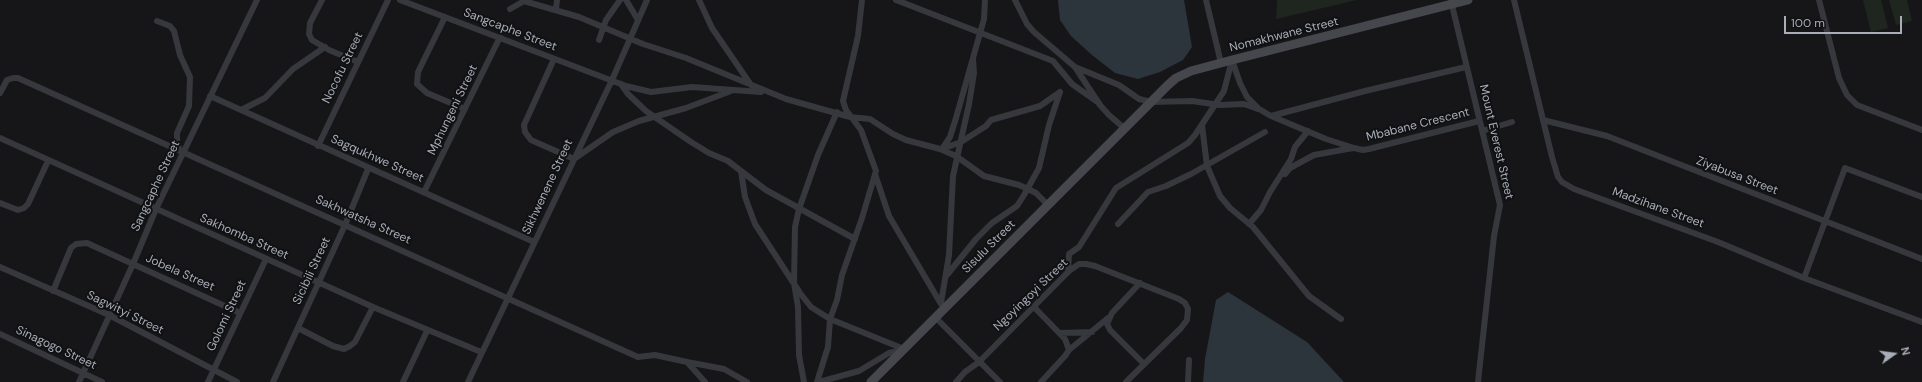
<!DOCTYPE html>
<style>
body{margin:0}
#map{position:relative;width:1922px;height:382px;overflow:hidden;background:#161618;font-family:"DM Sans",sans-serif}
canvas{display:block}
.north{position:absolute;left:1874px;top:334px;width:40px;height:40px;-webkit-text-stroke:3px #111113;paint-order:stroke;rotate:76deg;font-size:11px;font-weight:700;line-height:16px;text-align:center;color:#a8adb8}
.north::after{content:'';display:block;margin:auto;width:14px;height:18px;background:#a8adb8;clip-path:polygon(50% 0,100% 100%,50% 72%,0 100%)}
.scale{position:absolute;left:1784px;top:16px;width:118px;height:18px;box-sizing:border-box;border:2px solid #a8adb8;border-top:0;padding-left:5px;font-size:12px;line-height:14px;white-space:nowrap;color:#a8adb8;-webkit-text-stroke:3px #111113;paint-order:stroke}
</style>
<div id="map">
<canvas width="1922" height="382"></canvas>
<div class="north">N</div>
<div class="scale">100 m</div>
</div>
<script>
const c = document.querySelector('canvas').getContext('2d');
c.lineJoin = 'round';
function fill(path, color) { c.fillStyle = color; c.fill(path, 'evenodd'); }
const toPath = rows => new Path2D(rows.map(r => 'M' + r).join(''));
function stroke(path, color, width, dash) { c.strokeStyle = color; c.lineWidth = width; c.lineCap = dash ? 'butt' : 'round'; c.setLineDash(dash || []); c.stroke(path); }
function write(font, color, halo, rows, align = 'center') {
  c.font = font + ' "DM Sans",sans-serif'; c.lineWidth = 4; c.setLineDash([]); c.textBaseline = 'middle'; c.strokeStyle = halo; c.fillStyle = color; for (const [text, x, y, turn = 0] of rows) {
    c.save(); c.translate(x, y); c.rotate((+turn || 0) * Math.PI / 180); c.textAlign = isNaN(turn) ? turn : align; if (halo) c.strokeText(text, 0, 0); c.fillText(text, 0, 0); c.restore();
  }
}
const green = toPath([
 [1277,0,1357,0,1276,19],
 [1863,0,1881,0,1888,28,1871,32],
 [1889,0,1907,0,1912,21,1896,25]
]);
const water = toPath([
 [1058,0,1184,0,1192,47,1183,60,1160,72,1138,79,1115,73,1092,55,1071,36,1060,20],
 [1228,292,1307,342,1344,382,1203,382,1205,359,1216,300]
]);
const street = toPath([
 [322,0,310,23,309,34,312,40,329,50,358,62],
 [400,0,626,86,651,92,692,87,761,92],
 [626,0,638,20],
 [699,0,712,28,751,85],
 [896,0,1053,61,1072,84,1099,103],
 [1015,0,1027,24,1034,32,1075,67,1100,105,1109,115,1124,128],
 [1206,0,1221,63],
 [1514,0,1552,157,1558,177,1562,182,1574,189,1718,242,1804,278,1922,322],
 [1819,0,1839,78,1847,95,1857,105,1922,130],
 [524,1,579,17,643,44,686,58,786,99,850,117,870,119,893,134,906,140,940,149,956,156,984,176,1019,185,1028,189,1036,193,1048,205],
 [1451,1,1500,205,1494,236,1478,382],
 [510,9,526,0],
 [556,9,557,0],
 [445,17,418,72,417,84,427,93,465,109],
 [157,21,170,26,174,31,180,55,190,77,189,106,177,133,177,143,180,151],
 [599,40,606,20,620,0],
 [554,59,524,125,525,132,531,140,574,159,613,132,639,121,686,108,731,91],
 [1232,60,1240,83,1247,97,1259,109,1271,116,1326,139,1354,148,1363,150,1369,149,1479,121],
 [1075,67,1119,85,1139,99,1151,102,1192,101,1220,105,1244,104,1258,109],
 [621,84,628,94,646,111,691,142,709,153,728,161,741,171,745,197,755,224,800,293,811,307,830,319,904,349],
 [0,93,7,80,13,78,18,78,638,357,655,355,687,362,705,382],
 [210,96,534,242],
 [241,110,265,98,293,69,325,47],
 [1271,116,1365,91,1466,67],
 [1543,120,1607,136,1922,259],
 [1202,125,1207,166,1220,196,1230,208,1253,227,1309,296,1341,319],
 [1482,131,1512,122],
 [0,138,373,307,481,352],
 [318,146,388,0],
 [942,149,950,137,956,118,984,19,985,0],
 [942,149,961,142,986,126,991,120,1040,106,1060,92],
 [741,171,766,190,855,239],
 [875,174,889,216,941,304],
 [1285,174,1290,168,1314,155,1353,148],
 [424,192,500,37],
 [0,203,18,210,24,208,28,204,48,161],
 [1118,224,1148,192,1166,186,1191,174,1265,132],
 [1249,224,1261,210,1270,192,1291,159,1295,147,1308,131],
 [0,267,109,315,237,382],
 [1068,272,1069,254,1079,247,1116,188,1188,143,1195,135,1224,91,1232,60],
 [947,275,976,239,992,223,1017,206,1024,195,1039,168,1049,125,1060,92],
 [1804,278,1845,168,1922,197],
 [1140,283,1112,313,1107,324,1110,330,1144,364],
 [53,291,71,248,76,244,87,243,240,313],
 [941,303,949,255,953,176,969,104,974,73,973,59],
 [1034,307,1065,339,1069,350,1065,356,1041,382],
 [936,318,1000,382],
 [298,328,333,346,344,349,350,346,355,342,373,307],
 [1060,333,1092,332],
 [0,334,102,382],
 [1069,350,1108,318],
 [687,362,724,369,747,382],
 [79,382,133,264,156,209,257,0],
 [208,382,266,259],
 [273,382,345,225,368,169],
 [403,382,427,331],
 [468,382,612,80,647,0],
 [804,382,799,355,798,307,794,283,795,227,799,209,818,155,837,112],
 [817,382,828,347,830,319,837,300,842,275,862,218,876,171,861,130,846,110,843,101,858,36,862,0],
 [819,382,859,371,889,353,902,350],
 [956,382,965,372,979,362,1069,271,1079,264,1086,264,1095,266,1179,299,1185,303,1188,309,1187,320,1181,328,1126,382],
 [1188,382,1189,360]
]);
const secondary = toPath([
 [871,382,1168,85,1176,78,1191,71,1232,60,1468,0]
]);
const streetNames = [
 ["Sangcaphe Street",510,30,21],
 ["Nomakhwane Street",1284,35,-14],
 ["Nocofu Street",343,68,-64],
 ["Mphungeni Street",453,110,-64],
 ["Mbabane Crescent",1418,125,-14],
 ["Mount Everest Street",1496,142,77],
 ["Sagqukhwe Street",377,159,24],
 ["Ziyabusa Street",1737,176,21],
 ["Sangcaphe Street",156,186,-65],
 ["Sikhwenene Street",548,187,-65],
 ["Madzihane Street",1658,208,20],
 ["Sakhwatsha Street",363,220,24],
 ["Sakhomba Street",244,237,24],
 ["Sisulu Street",989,247,-45],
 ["Sicibili Street",312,271,-65],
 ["Jobela Street",180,273,24],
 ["Ngoyingoyi Street",1031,295,-44],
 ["Sagwityi Street",125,313,26],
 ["Golomi Street",227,316,-65],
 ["Sinagogo Street",56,348,25]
];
fill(green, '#1e261f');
fill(water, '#2c353c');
stroke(street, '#37383d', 6);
stroke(secondary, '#45474d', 9);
write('12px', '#a8adb8', '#111113', streetNames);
</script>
